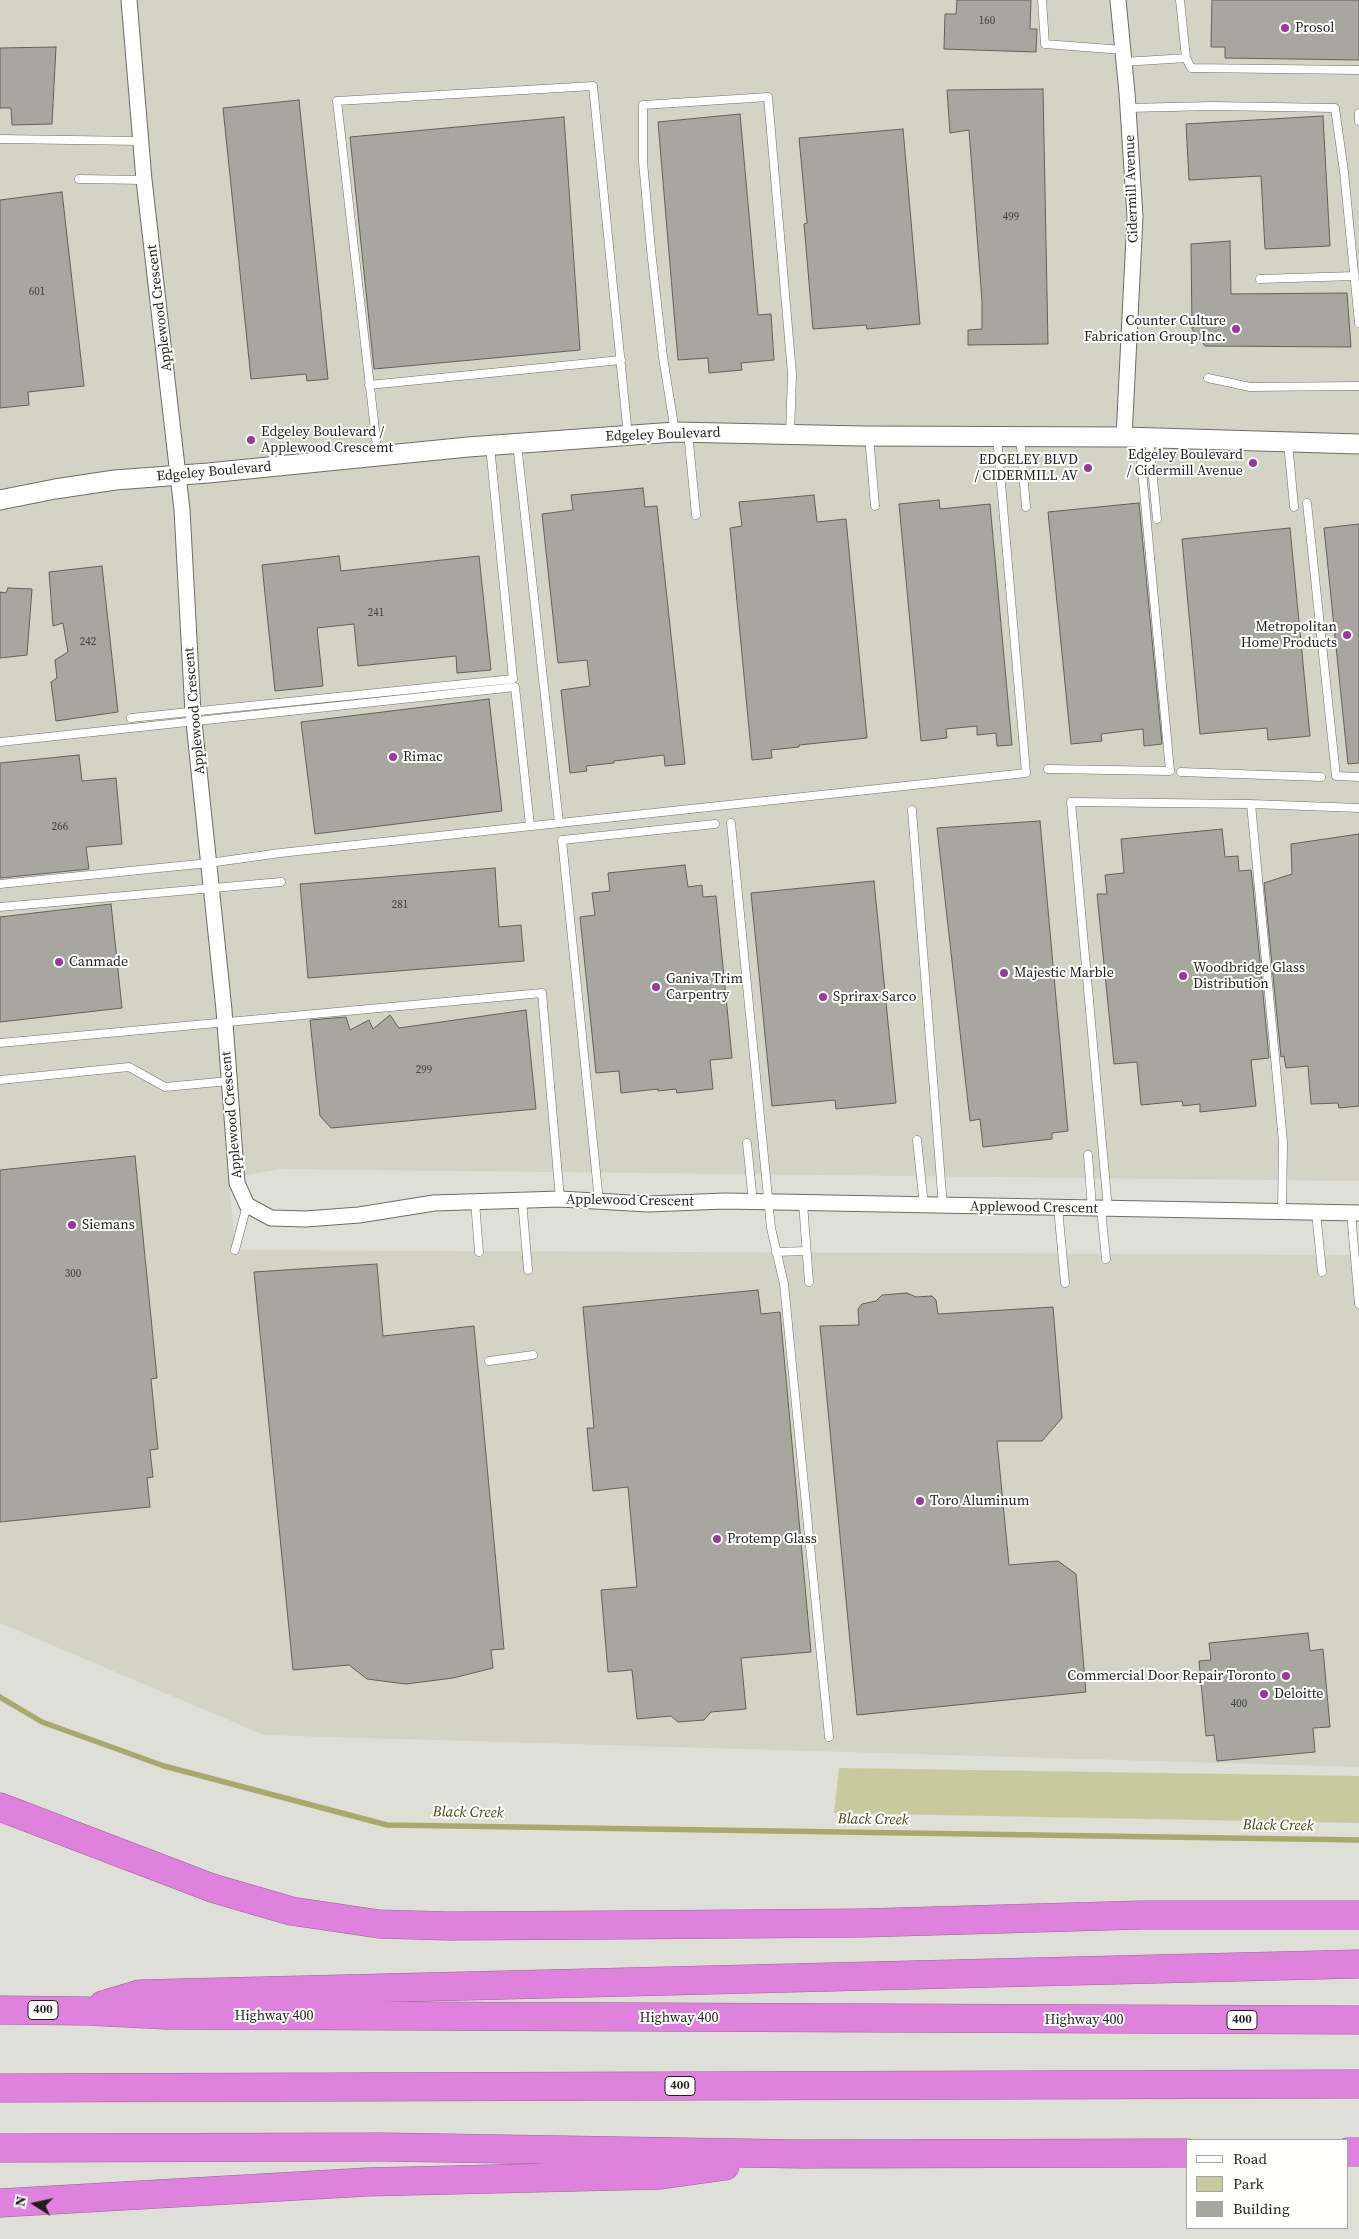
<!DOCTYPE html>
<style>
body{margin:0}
#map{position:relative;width:1359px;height:2239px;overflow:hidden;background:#dedfd6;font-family:"Source Serif 4",serif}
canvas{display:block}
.legend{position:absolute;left:1186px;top:2139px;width:162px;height:90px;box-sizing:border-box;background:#fffffe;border:1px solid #a5a5a4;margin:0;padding:6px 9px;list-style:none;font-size:15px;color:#1f1f1c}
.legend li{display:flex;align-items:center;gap:10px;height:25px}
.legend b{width:25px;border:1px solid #a5a5a4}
.north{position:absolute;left:10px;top:2179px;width:50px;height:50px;-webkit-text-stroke:4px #fffffe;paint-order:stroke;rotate:280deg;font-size:14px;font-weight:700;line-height:20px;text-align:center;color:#1f1f1c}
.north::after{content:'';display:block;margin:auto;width:18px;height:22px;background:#1f1f1c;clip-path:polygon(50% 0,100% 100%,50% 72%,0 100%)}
</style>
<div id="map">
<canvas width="1359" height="2239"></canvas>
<ul class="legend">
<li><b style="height:6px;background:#fff"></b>Road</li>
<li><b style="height:14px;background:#c7ca9d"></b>Park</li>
<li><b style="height:14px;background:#a7a79f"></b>Building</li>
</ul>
<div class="north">N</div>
</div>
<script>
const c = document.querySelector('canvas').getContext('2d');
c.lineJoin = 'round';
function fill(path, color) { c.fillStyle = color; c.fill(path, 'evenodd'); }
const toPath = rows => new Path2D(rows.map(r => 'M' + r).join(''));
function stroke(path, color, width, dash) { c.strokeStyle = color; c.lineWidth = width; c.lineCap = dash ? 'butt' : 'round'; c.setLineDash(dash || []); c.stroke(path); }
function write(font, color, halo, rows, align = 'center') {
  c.font = font + ' "Source Serif 4",serif'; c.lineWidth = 4; c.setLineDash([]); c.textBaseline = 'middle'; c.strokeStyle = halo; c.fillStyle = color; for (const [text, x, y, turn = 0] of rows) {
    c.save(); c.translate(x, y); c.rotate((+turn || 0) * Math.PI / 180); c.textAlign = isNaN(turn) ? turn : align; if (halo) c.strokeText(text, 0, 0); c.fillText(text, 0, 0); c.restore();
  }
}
const built = toPath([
 [0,0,1359,0,1359,1181,280,1169,229,1178,235,1250,1359,1255,1359,1767,264,1735,0,1623]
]);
const green = toPath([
 [839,1768,1359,1776,1359,1823,834,1813]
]);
const stream = toPath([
 [0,1697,42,1722,164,1766,387,1825,1359,1840]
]);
const building = toPath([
 [957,0,1031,0,1030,29,1037,29,1036,52,944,49,945,14,956,14,957,0],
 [1212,0,1359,0,1359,60,1225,58,1225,47,1211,47,1212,0],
 [56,47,52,124,12,125,11,108,0,108,0,48,56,47],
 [1043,89,1048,344,968,345,968,330,982,329,982,301,969,130,950,133,947,90,1043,89],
 [299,100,328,379,307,381,306,374,251,379,223,108,299,100],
 [740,114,758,315,771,314,774,360,741,363,742,370,709,373,708,358,678,360,658,122,740,114],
 [1323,116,1330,246,1265,249,1261,176,1189,180,1186,124,1323,116],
 [564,117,580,350,374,369,350,137,564,117],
 [903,129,920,324,867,329,866,325,813,329,804,224,807,223,799,138,903,129],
 [62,192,84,386,28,392,29,405,0,408,0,200,62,192],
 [1230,241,1231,294,1347,293,1351,347,1205,346,1192,329,1191,244,1230,241],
 [643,488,645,507,657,506,685,764,665,766,664,755,614,761,614,763,586,766,587,771,570,773,561,690,590,686,587,660,558,663,542,514,573,510,571,495,643,488],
 [814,495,817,522,846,519,867,738,799,745,799,747,771,750,772,758,752,760,730,528,742,526,739,502,814,495],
 [939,500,940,509,990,504,1012,745,997,746,996,733,977,735,977,726,946,729,947,738,921,741,899,504,939,500],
 [1139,503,1162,744,1144,746,1143,729,1101,734,1102,741,1071,744,1048,512,1139,503],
 [1359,524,1359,763,1348,764,1324,528,1359,524],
 [1290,528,1310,736,1268,740,1267,728,1200,734,1182,539,1290,528],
 [339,556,341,571,479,556,491,670,457,673,456,656,358,666,354,624,317,628,323,686,275,691,262,565,339,556],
 [102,566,118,712,56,721,51,682,57,678,55,660,68,652,63,623,53,626,49,572,102,566],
 [8,588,32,589,27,655,0,658,0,592,6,593,8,588],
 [489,699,502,811,315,834,301,722,489,699],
 [79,755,82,781,116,778,122,844,86,847,89,869,0,878,0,763,79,755],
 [1040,821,1068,1131,1052,1133,1052,1139,983,1147,980,1119,970,1121,937,828,1040,821],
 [1222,829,1225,857,1238,856,1239,871,1251,870,1253,887,1269,1058,1251,1060,1256,1106,1200,1112,1200,1104,1183,1106,1182,1101,1141,1105,1137,1062,1114,1064,1097,894,1107,894,1105,875,1124,873,1121,839,1222,829],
 [1359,834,1359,1106,1339,1108,1338,1103,1311,1104,1308,1066,1286,1068,1284,1056,1281,1057,1264,883,1292,874,1291,844,1359,834],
 [685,865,688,887,702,885,703,897,716,896,732,1058,710,1060,713,1089,677,1093,676,1089,658,1091,658,1089,621,1093,619,1071,596,1073,580,917,595,915,592,893,610,891,608,873,685,865],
 [495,868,499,927,521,925,524,961,308,978,300,884,495,868],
 [874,881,896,1103,836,1109,835,1100,772,1106,751,893,874,881],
 [111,904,122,1008,0,1022,0,917,111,904],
 [526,1010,536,1109,331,1128,320,1116,310,1020,346,1017,350,1030,369,1020,373,1029,390,1015,399,1028,526,1010],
 [135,1156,157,1378,151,1379,158,1449,150,1450,153,1477,147,1478,150,1507,0,1522,0,1170,135,1156],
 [377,1264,383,1336,474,1326,504,1649,491,1650,493,1668,453,1678,406,1684,367,1679,349,1665,293,1670,254,1272,377,1264],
 [758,1290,761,1314,780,1312,811,1652,741,1658,746,1709,711,1712,704,1720,678,1722,671,1716,637,1719,632,1670,608,1672,601,1590,637,1587,628,1487,593,1491,587,1428,594,1428,583,1307,758,1290],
 [907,1293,916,1297,932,1296,936,1300,938,1314,1053,1307,1062,1418,1042,1441,997,1441,1009,1565,1058,1561,1076,1574,1086,1692,857,1715,820,1326,859,1325,858,1309,862,1304,876,1301,882,1295,907,1293],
 [1308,1633,1310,1651,1323,1649,1330,1727,1313,1728,1315,1752,1217,1761,1214,1735,1206,1736,1199,1661,1211,1660,1209,1643,1308,1633]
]);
const service = toPath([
 [1042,0,1045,44,1123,50],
 [1180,0,1186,58,1191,68,1359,70],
 [1124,62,1186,58],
 [1128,108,1212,106,1335,108,1344,172,1359,323],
 [1359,113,1359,121],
 [0,139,141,141],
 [79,179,144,180],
 [1260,279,1355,276],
 [1208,378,1250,387,1359,386],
 [369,385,621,360],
 [675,432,663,357,651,250,643,162,643,105,768,97,792,374,790,434],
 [688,432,696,515],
 [869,436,875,506],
 [1020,437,1026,507],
 [1149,438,1157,519],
 [1288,442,1294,507],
 [517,444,559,823],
 [378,456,337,101,593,86,628,436],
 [1307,503,1336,776,1359,777],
 [131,718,513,679,490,446],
 [0,742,515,687,530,826],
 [1048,769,1170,771,1139,438],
 [1181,772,1321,777],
 [1251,804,1283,1142,1282,1212],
 [912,810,943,1207],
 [731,823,771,1228,784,1284,829,1737],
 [0,884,209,863,280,853,1026,773,997,437],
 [0,907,281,882],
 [0,1043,542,993,560,1199],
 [0,1080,129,1067,165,1087,229,1081],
 [917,1140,924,1206],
 [747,1143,753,1202],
 [1088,1155,1092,1209],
 [522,1200,528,1270],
 [599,1201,562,840,715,824],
 [475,1202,479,1252],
 [803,1203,809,1282],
 [1058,1208,1065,1283],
 [1101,1209,1106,1259],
 [1108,1209,1071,802,1251,804,1359,808],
 [1316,1212,1322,1272],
 [1351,1213,1359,1304],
 [235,1250,247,1205],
 [776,1252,806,1251],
 [489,1361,533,1355]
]);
const minor = toPath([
 [129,0,144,180,182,510,193,713,224,1010,237,1183,247,1205,271,1218,306,1219,359,1215,434,1203,560,1199,648,1204,725,1201,1359,1213],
 [1118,0,1127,93,1135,217,1124,437]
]);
const tertiary = toPath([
 [0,500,55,489,115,480,208,473,468,447,675,432,862,436,1124,437,1359,444]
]);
const motorway = toPath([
 [0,1807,212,1888,291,1911,379,1924,448,1926,616,1925,863,1923,1141,1915,1359,1915],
 [103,2005,140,1994,1359,1964],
 [0,2010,86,2011,166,2015,1359,2020],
 [0,2088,1359,2084],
 [0,2148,384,2147,801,2154,1188,2153],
 [1348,2152,1359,2152],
 [0,2203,367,2182,661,2175,725,2166]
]);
const markers = [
 [1285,28,5,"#9c379c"],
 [1236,329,5,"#9c379c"],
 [251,440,5,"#9c379c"],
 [1253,463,5,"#9c379c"],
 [1088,468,5,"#9c379c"],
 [1347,635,5,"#9c379c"],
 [393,757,5,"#9c379c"],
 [59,962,5,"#9c379c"],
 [1004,973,5,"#9c379c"],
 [1183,976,5,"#9c379c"],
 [656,987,5,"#9c379c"],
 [823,997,5,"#9c379c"],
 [72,1225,5,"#9c379c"],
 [920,1501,5,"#9c379c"],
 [717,1539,5,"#9c379c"],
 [1286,1676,5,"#9c379c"],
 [1264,1694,5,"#9c379c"]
];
const numberNames = [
 ["160",987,21],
 ["499",1011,217],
 ["601",37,292],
 ["241",376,613],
 ["242",88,642],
 ["266",60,827],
 ["281",400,905],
 ["299",424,1070],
 ["300",73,1274],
 ["400",1239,1704]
];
const shields = [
 [43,2010,30],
 [1242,2020,30],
 [680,2086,30]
];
const shieldNames = [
 ["400",43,2010],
 ["400",1242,2020],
 ["400",680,2086]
];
const poiNames = [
 ["Prosol",1295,28],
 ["Counter Culture",1226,321,"right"],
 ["Fabrication Group Inc.",1226,337,"right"],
 ["Edgeley Boulevard /",261,432],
 ["Applewood Crescemt",261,448],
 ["Edgeley Boulevard",1243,455,"right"],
 ["/ Cidermill Avenue",1243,471,"right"],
 ["EDGELEY BLVD",1078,460,"right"],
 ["/ CIDERMILL AV",1078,476,"right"],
 ["Metropolitan",1337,627,"right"],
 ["Home Products",1337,643,"right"],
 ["Rimac",403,757],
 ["Canmade",69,962],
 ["Woodbridge Glass",1193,968],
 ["Distribution",1193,984],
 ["Majestic Marble",1014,973],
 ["Ganiva Trim",666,979],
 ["Carpentry",666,995],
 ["Sprirax Sarco",833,997],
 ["Siemans",82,1225],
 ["Toro Aluminum",930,1501],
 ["Protemp Glass",727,1539],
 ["Commercial Door Repair Toronto",1276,1676,"right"],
 ["Deloitte",1274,1694]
];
const streetNames = [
 ["Cidermill Avenue",1132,189,-92],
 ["Applewood Crescent",160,308,-97],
 ["Edgeley Boulevard",663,435,-2],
 ["Edgeley Boulevard",214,472,-5],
 ["Applewood Crescent",195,711,-95],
 ["Applewood Crescent",232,1115,-95],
 ["Applewood Crescent",630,1201,1],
 ["Applewood Crescent",1034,1208,1],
 ["Highway 400",274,2016],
 ["Highway 400",679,2018],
 ["Highway 400",1084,2020]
];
const waterNames = [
 ["Black Creek",468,1813,1],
 ["Black Creek",873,1820,1],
 ["Black Creek",1278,1826,1]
];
fill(built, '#d3d4c5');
fill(green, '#c7ca9d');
stroke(stream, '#a7a96d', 5.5);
fill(building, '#a7a79f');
stroke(building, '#62625b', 1);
stroke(service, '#6e6e67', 9);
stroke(minor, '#6e6e67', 17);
stroke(tertiary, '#6e6e67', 21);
stroke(motorway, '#9c5f99', 29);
stroke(service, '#fff', 8);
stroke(minor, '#fff', 15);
stroke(tertiary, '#fff', 19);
stroke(motorway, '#df82dd', 28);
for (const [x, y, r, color] of markers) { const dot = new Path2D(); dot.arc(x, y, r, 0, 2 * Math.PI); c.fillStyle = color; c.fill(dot); stroke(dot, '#fffffe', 2); }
write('11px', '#41413d', null, numberNames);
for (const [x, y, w] of shields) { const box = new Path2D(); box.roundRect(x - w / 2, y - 9.5, w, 19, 4); c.fillStyle = '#fffffe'; c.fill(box); stroke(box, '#1f1f1c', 1); }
write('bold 12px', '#1f1f1c', null, shieldNames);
write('14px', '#1f1f1c', '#fffffe', poiNames, 'left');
write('14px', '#1f1f1c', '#fffffe', streetNames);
write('italic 15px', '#454617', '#fffffe', waterNames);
</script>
